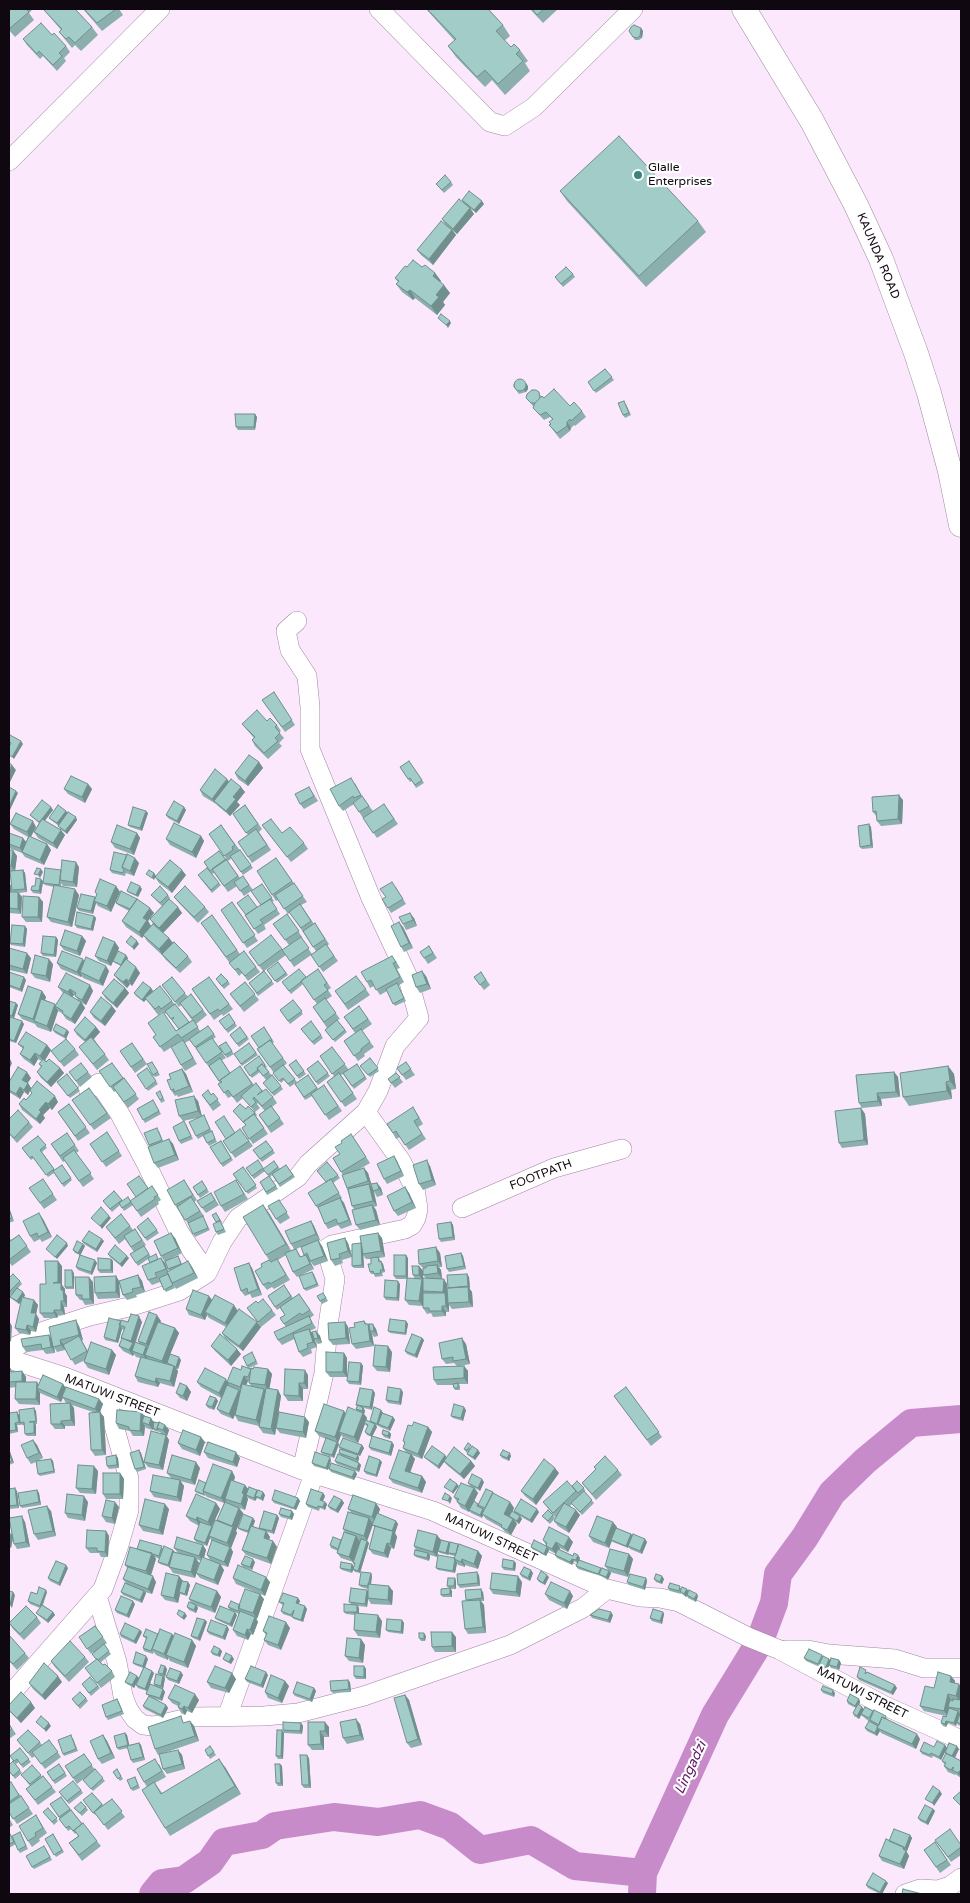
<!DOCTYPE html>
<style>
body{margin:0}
#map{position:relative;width:970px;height:1903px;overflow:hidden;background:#fce8fd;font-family:"Varela Round",sans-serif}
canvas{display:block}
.frame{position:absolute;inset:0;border:10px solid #100810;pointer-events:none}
</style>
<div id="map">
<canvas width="970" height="1903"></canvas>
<div class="frame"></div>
</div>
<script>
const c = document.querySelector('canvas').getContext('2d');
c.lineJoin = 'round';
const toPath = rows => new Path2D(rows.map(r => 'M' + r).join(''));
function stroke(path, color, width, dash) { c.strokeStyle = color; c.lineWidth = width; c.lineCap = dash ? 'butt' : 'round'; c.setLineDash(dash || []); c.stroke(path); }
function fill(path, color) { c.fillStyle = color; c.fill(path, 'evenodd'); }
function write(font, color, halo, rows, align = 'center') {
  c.font = font + ' "Varela Round",sans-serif'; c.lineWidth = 4.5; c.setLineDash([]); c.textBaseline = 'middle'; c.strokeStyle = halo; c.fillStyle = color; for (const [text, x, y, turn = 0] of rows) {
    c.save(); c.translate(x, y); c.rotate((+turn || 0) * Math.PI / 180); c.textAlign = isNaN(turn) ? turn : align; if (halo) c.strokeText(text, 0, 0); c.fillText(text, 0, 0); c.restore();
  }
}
const river = toPath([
 [762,1635,774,1603,778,1574,805,1537,832,1493,865,1461,911,1423,961,1419],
 [153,1894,162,1883,184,1880,210,1862,224,1842,262,1835,275,1826,334,1817,378,1822,420,1815,450,1826,480,1850,531,1840,575,1866,643,1873],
 [642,1894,643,1873,715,1715,756,1648]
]);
const minor = toPath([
 [379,9,490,122,505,126,534,107,633,9],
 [9,161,160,9],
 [88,1089,99,1083,120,1114,146,1163,179,1232,207,1273],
 [462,1208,554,1168,622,1149],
 [9,1349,37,1337,44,1331,90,1316,129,1307,179,1291,207,1273,222,1242,238,1218,298,1177,308,1164,366,1112,378,1091,395,1046,419,1018,407,975,371,898,310,749,310,707,307,676,290,650,286,631,297,621],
 [9,1359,65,1377,302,1470,433,1511,607,1589,640,1597,660,1598,679,1602,748,1637,780,1650,883,1705,961,1740],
 [302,1470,324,1373,328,1325,335,1279,326,1249,332,1245,405,1229,412,1225,416,1218,418,1209,415,1189,401,1161,366,1112],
 [97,1596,117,1662,123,1696,128,1709,135,1719,143,1725,154,1726,192,1717,264,1716,298,1713,364,1696,510,1645,583,1608,607,1589],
 [786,1650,808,1650,829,1654,895,1659,924,1668,961,1668],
 [9,1696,103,1589,118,1548,129,1510,129,1479,105,1394],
 [227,1717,314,1474],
 [905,1894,920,1889,938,1890,950,1886,961,1878]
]);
const major = toPath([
 [744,9,812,121,856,205,881,259,916,353,929,393,950,471,961,525]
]);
const wall = toPath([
 [9,9,31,9,32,10,29,13,34,20,15,37,9,30],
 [43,9,92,27,98,35,81,51,75,45,72,48,59,32,61,30],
 [83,9,119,9,123,15,102,31],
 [426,9,488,9,503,25,510,36,504,41,511,47,520,50,528,61,525,63,530,71,505,95,492,80,485,87,456,57,448,46,455,41],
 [530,9,558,9,543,23],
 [641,28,643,31,642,38,639,40,635,40,629,31],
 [52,35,66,46,70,52,64,58,66,61,57,71,43,56,40,59,27,45,23,39],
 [451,182,453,185,444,193,436,184],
 [560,191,698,221,706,232,646,287,567,201],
 [462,200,484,204,476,213,468,207,474,214,457,234,453,231,456,235,433,265,421,255,417,250,445,224,442,219,463,202],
 [407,267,422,267,435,273,441,281,440,282,450,293,443,302,445,305,437,315,415,298,413,300,402,292,396,284,398,282,395,278],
 [573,274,575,277,563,287,555,277],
 [605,369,614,380,596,393,588,382],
 [513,386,528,386,528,389,526,392,519,394],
 [540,394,541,397,570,406,582,411,586,417,575,426,574,425,571,428,570,431,560,439,549,425,550,424,552,419,550,417,544,420,533,408,534,406,533,406,526,398],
 [626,404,631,415,625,418,623,415],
 [255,414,257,417,255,430,238,430,236,427],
 [274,692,295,725,285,732,262,700],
 [242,724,277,725,281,731,279,732,284,738,279,743,282,746,268,759,255,746,252,740,254,738,246,729],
 [409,761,424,783,416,788,412,781,410,782,400,767],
 [259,762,263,768,248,786,238,779,235,773],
 [229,782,245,792,237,802,240,805,230,816,218,806,216,804,203,796,200,790],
 [355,783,363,798,373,811,363,818,354,804,343,811,339,806],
 [88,784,92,789,85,803,68,794,64,789],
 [309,787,318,801,304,809,300,804],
 [903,800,902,824,881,826,877,821,877,817,873,812],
 [384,804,398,824,377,838,363,818],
 [245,805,262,829,259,832,271,850,252,863,238,842,248,835,233,814],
 [51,807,53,810,45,821,65,835,57,849,38,838,34,832,39,823,32,817,30,815],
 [184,807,186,810,179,824,168,818,166,815],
 [66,811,68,813,77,820,67,834,60,829,59,826,51,820,49,818],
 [148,813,142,831,130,827,128,825],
 [10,824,36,827,31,837,47,844,51,850,44,865,25,857,22,853,9,848,9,833,26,842,28,837,14,829],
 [869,824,871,827,873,848,862,849,860,847],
 [221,825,253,868,243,875,232,858,228,861,209,834],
 [262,825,282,833,304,843,308,849,291,862],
 [137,833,140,838,134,855,115,848,111,842],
 [201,836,204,841,196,858,170,845,166,839],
 [9,850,17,856,15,871,23,870,25,873,27,892,19,893,22,897,21,914,9,913,9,871,9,883,11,886,12,892,13,892,12,890,14,871,9,871],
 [276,858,307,902,301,905,314,924,315,923,329,944,327,946,338,961,323,972,311,955,294,967,286,955,264,971,274,984,258,996,249,983,263,971,249,952,282,950,289,945,273,924,287,914,302,937,301,938,312,954,316,951,290,913,288,914,278,900,276,901,257,871],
 [226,859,240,878,243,876,253,890,262,884,274,901,272,902,280,914,264,925,266,929,258,934,245,915,261,905,251,891,244,896,237,886,228,892,214,873,212,874,204,862],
 [139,863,134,876,126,873,125,876,112,873,110,870],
 [79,867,77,887,63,886,61,883,61,886,79,895,72,927,51,922,47,917,54,887,45,885,43,883,41,894,33,893,31,890,43,881,61,870],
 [186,875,172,893,159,883,155,877],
 [200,878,219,883,221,885,212,893],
 [116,886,120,892,111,912,98,906,96,903,93,914,79,911,77,908,95,897,95,898,97,895,95,892],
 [396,887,406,904,391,913,388,908,386,897],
 [142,889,138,897,129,893,127,891],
 [151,895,168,895,170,898,169,899,182,913,163,933,169,938,173,943,188,956,192,962,180,973,166,960,162,955,147,941,144,936,142,938,126,927,122,921,129,911,118,905,116,903,137,899,154,913,148,921,151,926,149,929,154,925,150,919,162,906],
 [39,897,43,902,42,922,26,922,22,917],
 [174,897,205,907,209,912,198,923,178,902],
 [232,902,258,941,247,948,221,910],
 [212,915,240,954,244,951,260,972,248,981,242,973,239,976,201,923],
 [94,916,96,918,93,931,77,928,75,925],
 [414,918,417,926,406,930,403,924],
 [25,926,27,929,25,947,11,945,10,943],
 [403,927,413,948,404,952,401,947],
 [82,936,86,941,80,956,64,950,60,945],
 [56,937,58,940,56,957,43,956,41,953],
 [115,942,119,948,113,961,128,958,127,960,140,973,132,986,130,984,127,988,118,980,114,975,121,966,115,963,113,961,111,966,99,961,95,956],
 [429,946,437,958,428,964,424,958],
 [9,948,31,958,27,974,9,970],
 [396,961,400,968,397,969,404,982,398,986,406,1001,395,1006,387,991,380,995,374,986,370,988,367,982],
 [85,962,109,971,103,986,83,978,82,976,81,977,61,969,57,963],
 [278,962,288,975,277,983,267,970],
 [53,964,50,982,35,978,31,973],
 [318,969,331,988,328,990,332,996,326,1000,340,1019,337,1020,347,1032,335,1042,325,1030,327,1028,313,1007,317,1004,303,984,291,994,282,982,306,977],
 [9,972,26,980,22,992,9,987],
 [481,972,490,985,484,990,474,977],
 [356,976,370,995,348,1010,335,991],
 [426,976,431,989,420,993,416,987],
 [172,977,188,997,191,994,207,1015,196,1024,200,1031,208,1026,216,1037,213,1039,226,1058,222,1060,230,1073,240,1066,254,1085,256,1083,263,1091,273,1097,277,1103,272,1107,284,1124,271,1133,259,1115,265,1111,258,1103,257,1104,260,1108,255,1112,257,1115,256,1116,268,1134,253,1144,242,1128,246,1125,233,1111,246,1109,254,1111,243,1098,237,1103,232,1096,228,1098,218,1084,220,1083,190,1040,185,1043,197,1064,185,1071,181,1065,183,1041,182,1040,164,1052,153,1037,176,1031,179,1029,166,1013,165,1014,163,1011,158,1015,146,999,144,1002,136,996,134,993,151,988,153,991,151,993,160,986,189,1022,192,1020,181,1005,179,1007,162,985],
 [209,977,233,1009,223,1016,222,1014,214,1020,192,989],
 [228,981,230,984,224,989,218,982],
 [245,982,259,1000,244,1012,230,994],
 [90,985,93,991,86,1005,82,1003,85,1008,75,1024,66,1019,62,1013,58,1011,51,1032,37,1027,35,1024,22,1019,18,1014,42,991,46,997,45,1000,56,1005,63,993,58,987],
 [74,995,75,995,78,1000,72,997],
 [125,988,129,993,117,1008,106,999,102,993],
 [293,1000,303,1014,290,1024,280,1010],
 [9,1001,18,1005,14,1018,24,1024,16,1043,9,1041,9,1021,10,1017,9,1017],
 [359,1006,372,1024,362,1031,374,1047,364,1054,365,1056,358,1061,344,1041,355,1033,344,1017],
 [116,1011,105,1026,94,1018,90,1012],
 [229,1014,237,1026,228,1033,219,1021],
 [311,1021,323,1038,314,1045,301,1029],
 [96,1027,100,1032,94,1039,109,1060,97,1070,79,1047,85,1042,77,1035,74,1030],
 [240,1027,249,1039,239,1047,230,1035],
 [264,1027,274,1042,272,1044,287,1063,284,1066,297,1082,290,1087,284,1080,281,1083,257,1049,259,1048],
 [53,1030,67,1030,69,1032,66,1039,55,1033],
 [226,1042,234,1054,227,1058,219,1046],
 [132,1043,147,1064,135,1073,120,1051],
 [249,1043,258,1055,242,1066,234,1054],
 [18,1044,47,1045,51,1050,45,1060,60,1068,64,1073,51,1087,41,1078,37,1072,41,1067,39,1064,42,1061,38,1059,34,1066,24,1059,20,1054,23,1049],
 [332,1047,349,1070,357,1064,367,1079,354,1089,343,1074,341,1075,357,1099,345,1107,327,1082,334,1076,320,1056],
 [75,1049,79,1055,64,1067,51,1051],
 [259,1056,267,1067,266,1068,272,1076,272,1075,283,1089,274,1096,263,1083,266,1080,260,1072,252,1078,244,1067],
 [370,1058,379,1071,370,1077,360,1066],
 [296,1060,306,1074,299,1079,289,1065],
 [318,1061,330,1076,318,1085,307,1069],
 [152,1062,160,1075,155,1077,153,1075],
 [406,1062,415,1075,406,1080,397,1068],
 [112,1063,123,1079,124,1078,139,1099,128,1108,116,1091,114,1092,99,1071],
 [948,1066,954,1074,956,1089,951,1090,952,1099,909,1106,903,1097],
 [147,1068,158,1084,148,1091,137,1075],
 [182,1069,186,1074,193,1092,178,1097,177,1095,175,1096,171,1090,171,1079],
 [69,1072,88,1072,92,1077,80,1087],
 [894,1072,898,1077,900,1097,881,1099,882,1106,862,1108,859,1103],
 [396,1073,403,1082,395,1088,388,1079],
 [67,1074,80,1091,70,1098,57,1082],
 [308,1075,318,1089,324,1085,342,1111,329,1120,312,1096,305,1100,295,1084],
 [31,1078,28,1083,31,1088,58,1102,52,1110,50,1108,43,1115,45,1118,40,1124,22,1110,19,1104,26,1100,32,1093,30,1091,28,1095,24,1092,20,1099,9,1092,9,1082],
 [89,1088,111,1118,94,1130,72,1100],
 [160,1091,165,1101,161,1103,160,1100],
 [213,1093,221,1105,213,1111,202,1095,211,1095],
 [153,1100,161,1114,145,1123,137,1109],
 [198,1101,202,1116,204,1115,205,1118,217,1142,209,1146,203,1136,198,1139,196,1136,197,1118,183,1121,179,1116],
 [69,1104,90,1133,78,1141,58,1112],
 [861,1108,865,1114,868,1145,842,1148,839,1143],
 [417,1113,423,1124,418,1127,426,1139,409,1150,400,1137,396,1139,393,1133],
 [9,1119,29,1122,33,1127,17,1143,9,1134],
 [186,1124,193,1139,181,1144,179,1141],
 [240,1129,253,1146,235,1158,223,1141],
 [159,1131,163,1141,169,1139,173,1144,179,1160,158,1168,154,1163,149,1145],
 [107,1132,122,1156,106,1167,90,1144],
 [67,1133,79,1151,76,1153,94,1179,83,1187,65,1161,63,1162,51,1144],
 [38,1136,47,1148,42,1152,55,1170,62,1165,72,1180,64,1187,54,1173,48,1177,34,1158,31,1160,22,1148],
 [355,1140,370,1163,358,1170,364,1168,368,1173,371,1184,377,1183,381,1188,383,1195,377,1197,374,1191,377,1206,374,1207,376,1210,380,1225,360,1230,356,1225,354,1209,352,1206,343,1175,333,1158,340,1154],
 [221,1141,233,1160,223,1167,210,1147],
 [266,1141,275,1153,262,1162,253,1150],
 [394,1156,397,1161,404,1176,387,1184,384,1179],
 [274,1161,280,1169,286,1165,295,1177,280,1187,272,1175,270,1177,278,1189,267,1195,260,1182,269,1176,265,1171,254,1179,246,1168,264,1169],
 [327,1162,340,1178,333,1183,342,1198,341,1199,344,1203,352,1225,341,1229,338,1225,328,1229,325,1224,320,1211,316,1206,326,1182],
 [430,1166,436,1185,423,1190,419,1184],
 [243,1167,257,1188,248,1194,233,1174],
 [43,1179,57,1200,44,1209,29,1188],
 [184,1180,197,1200,194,1202,204,1216,203,1217,210,1230,195,1237,189,1225,175,1205],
 [236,1180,248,1199,225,1212,221,1206],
 [202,1181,209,1192,200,1198,193,1187],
 [152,1186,161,1200,158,1202,159,1204,141,1217,133,1205,124,1211,120,1205,112,1212,103,1201,114,1191,122,1201,131,1201],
 [405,1187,409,1193,416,1208,398,1216,394,1211],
 [211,1193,219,1205,206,1213,197,1201],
 [279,1200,290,1218,280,1224,276,1219],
 [263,1205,291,1251,294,1249,291,1244,311,1221,314,1226,320,1240,318,1241,322,1246,328,1261,314,1266,309,1260,314,1269,297,1277,293,1272,286,1255,278,1260,290,1280,274,1289,272,1287,267,1290,263,1285,262,1267,269,1260,266,1255],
 [301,1247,304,1255,301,1257,296,1249],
 [9,1207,14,1221,9,1223],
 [216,1213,222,1222,221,1223,226,1232,218,1235,216,1232],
 [121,1214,133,1230,135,1229,146,1245,144,1246,151,1257,159,1259,165,1263,168,1271,169,1271,165,1262,161,1256,175,1238,182,1253,170,1259,178,1256,182,1264,188,1261,192,1267,198,1278,176,1289,173,1284,175,1288,166,1292,160,1282,152,1285,148,1280,150,1263,148,1259,138,1266,130,1254,134,1252,125,1239,119,1244,106,1227],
 [148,1218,159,1233,147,1241,137,1227],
 [43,1219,52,1237,42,1242,40,1239,34,1242,30,1236],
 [451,1222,453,1225,455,1240,441,1242,439,1239],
 [19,1235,31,1252,12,1266,9,1262,9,1237,11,1240],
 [382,1238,385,1257,379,1258,381,1262,383,1264,385,1272,382,1273,383,1276,375,1277,374,1274,371,1274,370,1272,371,1264,371,1259,366,1259,363,1255,364,1268,354,1268,352,1266,352,1257,342,1260,343,1263,335,1266,331,1260,348,1243,352,1256,361,1243],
 [82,1241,104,1241,97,1252,84,1244],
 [83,1244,85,1246,80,1255,97,1263,92,1275,78,1270,76,1267,80,1255,75,1253,73,1250],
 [440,1253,442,1267,439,1267,441,1270,442,1279,447,1284,447,1288,449,1288,467,1274,469,1277,470,1289,472,1292,473,1307,452,1309,449,1305,449,1312,446,1312,446,1316,433,1317,431,1313,427,1314,423,1308,423,1306,409,1305,405,1300,407,1279,396,1279,394,1276,408,1258,408,1278,415,1279,413,1275,419,1266,423,1271,423,1282,426,1278,423,1275,423,1268,419,1264],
 [461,1253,463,1256,466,1269,449,1272,447,1269],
 [108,1254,129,1258,122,1267,110,1257],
 [111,1259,113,1261,113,1273,100,1273,98,1270],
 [62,1266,62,1285,65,1289,65,1293,67,1296,67,1307,64,1307,65,1315,58,1315,57,1318,44,1318,40,1313,46,1284],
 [252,1268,262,1295,252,1298,250,1294,245,1296,241,1291],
 [312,1272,314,1274,319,1286,306,1291,304,1289],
 [74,1273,74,1289,66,1289,65,1287],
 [138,1275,142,1281,145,1292,136,1295,137,1297,127,1300,123,1295,119,1283,120,1298,98,1299,95,1293,116,1276,119,1281],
 [9,1278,20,1281,22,1284,18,1288,25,1295,24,1298,34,1300,38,1305,36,1314,39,1319,36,1332,31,1331,30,1335,19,1333,15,1328,21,1302,19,1304,12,1299,10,1297,15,1291,9,1297],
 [93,1282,94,1304,85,1305,82,1300,80,1300,76,1295],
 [400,1284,399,1301,386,1300,384,1297],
 [284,1285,293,1298,299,1294,314,1315,310,1318,316,1328,310,1331,313,1334,316,1331,320,1336,322,1343,318,1344,314,1339,317,1347,311,1349,312,1353,303,1357,299,1352,294,1339,282,1345,278,1340,286,1327,280,1318,285,1315,280,1308,277,1310,268,1296],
 [325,1296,328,1301,322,1304,320,1301],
 [212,1300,238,1311,261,1327,243,1351,225,1338,222,1333,226,1327,209,1318,207,1315,205,1320,189,1315,186,1309],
 [258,1303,272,1310,276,1315,261,1327,247,1308],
 [121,1321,142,1322,136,1342,139,1343,138,1341,161,1321,160,1322,175,1328,179,1333,170,1354,181,1360,178,1369,176,1369,178,1371,174,1387,160,1383,158,1387,138,1382,135,1376,140,1358,136,1357,134,1354,133,1356,123,1351,119,1346,122,1339,121,1338,124,1330,122,1329,118,1343,105,1340,104,1337],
 [364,1321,367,1324,368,1324,370,1326,376,1329,378,1336,374,1337,372,1334,374,1346,356,1349,352,1344,355,1327],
 [406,1321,408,1324,406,1335,390,1333,388,1331],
 [345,1322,348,1327,350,1344,333,1345,329,1340],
 [79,1326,83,1340,82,1341,88,1351,112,1350,116,1355,109,1375,88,1368,84,1362,85,1360,75,1365,64,1347,65,1350,57,1352,54,1347,55,1353,46,1354,43,1350,26,1352,23,1347,49,1335,51,1338],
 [422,1338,424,1340,417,1358,407,1354,405,1351],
 [466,1344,470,1364,460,1366,464,1366,468,1371,468,1384,459,1384,460,1386,460,1390,455,1390,454,1388,453,1385,437,1385,434,1380,457,1366,454,1363,446,1364,442,1359],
 [211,1346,241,1354,231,1366,215,1351],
 [252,1352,258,1364,249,1368,268,1369,272,1374,269,1389,278,1390,281,1396,275,1435,263,1433,259,1427,259,1426,238,1421,235,1415,233,1419,221,1414,217,1409,221,1398,201,1387,197,1382,228,1381,241,1370,248,1368,247,1366],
 [248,1381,249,1382,251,1386,246,1385],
 [392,1352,390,1372,377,1371,373,1366],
 [344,1353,347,1358,347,1377,330,1377,326,1372],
 [361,1363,363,1366,361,1385,349,1384,347,1381],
 [9,1368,13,1372,22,1371,26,1377,26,1382,37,1382,39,1385,63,1384,66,1388,99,1399,103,1404,100,1412,104,1417,106,1455,95,1456,91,1450,93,1412,72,1405,74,1408,75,1426,65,1426,65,1429,55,1429,51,1424,66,1403,63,1398,61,1402,40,1393,40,1405,19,1404,15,1399,16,1387,9,1388],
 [308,1375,308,1389,303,1389,303,1401,288,1401,284,1395],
 [187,1386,191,1392,187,1401,180,1398,176,1393],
 [626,1387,662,1437,651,1446,614,1396],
 [403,1392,401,1405,388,1403,386,1400],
 [375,1393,372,1410,364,1408,365,1411,364,1414,367,1418,366,1420,370,1422,381,1410,383,1413,393,1417,395,1420,390,1431,380,1427,379,1426,376,1425,377,1427,372,1436,394,1445,391,1456,371,1450,369,1447,372,1437,367,1435,365,1432,368,1427,365,1424,358,1443,343,1437,341,1435,338,1443,337,1442,339,1444,334,1458,323,1454,321,1452,326,1439,319,1436,315,1431,344,1411,346,1414,357,1411,356,1409,357,1406,356,1405],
 [216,1398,218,1401,214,1410,208,1408,206,1405],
 [34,1408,36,1411,37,1424,35,1424,36,1425,36,1436,27,1436,25,1434,25,1425,22,1425,20,1423,21,1425,17,1425,18,1432,9,1434,9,1413,19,1415],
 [466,1410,463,1421,453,1418,451,1416],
 [141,1412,145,1416,154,1422,165,1425,169,1430,167,1436,166,1435,169,1440,163,1470,148,1467,144,1462,161,1433,160,1432,155,1431,153,1429,153,1430,146,1428,145,1426,144,1436,133,1436,130,1431,119,1429,116,1423],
 [309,1422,306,1438,280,1433,276,1428],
 [428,1427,432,1432,422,1459,412,1455,415,1459,410,1472,422,1476,426,1482,422,1493,393,1483,389,1478,406,1452,403,1448,405,1444,403,1441],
 [389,1432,391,1434,390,1439,384,1437,382,1434],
 [33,1440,37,1445,43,1458,37,1461,51,1459,53,1461,55,1473,40,1476,38,1474,36,1462,31,1464,27,1458],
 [205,1442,200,1456,182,1449,178,1443],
 [362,1445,364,1448,360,1456,358,1455,359,1458,358,1462,361,1465,359,1472,337,1464,335,1461,341,1455,339,1453,341,1449,339,1447],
 [472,1447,478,1450,480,1453,475,1460,469,1456,467,1454,468,1453,466,1452,464,1449],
 [9,1449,14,1463,9,1465],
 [139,1450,141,1453,146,1469,137,1472,135,1469],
 [204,1452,240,1458,237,1467,208,1458],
 [116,1455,118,1458,119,1468,109,1469,107,1466],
 [500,1455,511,1456,509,1461,502,1458],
 [424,1457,471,1461,475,1466,464,1479,448,1466,444,1462,439,1469,426,1459],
 [331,1460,328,1470,314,1466,312,1463],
 [382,1462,377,1477,366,1474,364,1471],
 [200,1468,195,1485,180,1481,184,1486,181,1502,154,1497,150,1491,177,1480,171,1478,167,1473],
 [329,1469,355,1471,357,1474,354,1480,331,1472],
 [618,1470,622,1475,596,1500,582,1483],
 [98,1471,96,1494,80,1493,76,1488],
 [232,1471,235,1477,234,1481,249,1489,263,1492,265,1495,263,1501,257,1498,255,1501,248,1498,247,1496,247,1497,248,1499,245,1510,239,1508,243,1513,236,1531,237,1533,231,1548,233,1552,228,1567,221,1565,224,1570,218,1585,200,1578,196,1573,195,1578,173,1573,169,1567,160,1564,158,1562,160,1559,155,1557,156,1559,151,1576,156,1582,152,1594,145,1592,146,1593,142,1603,123,1595,121,1592,126,1583,123,1579,128,1569,125,1565,137,1549,163,1548,178,1553,174,1548,203,1545,206,1550,204,1558,210,1560,207,1555,212,1541,210,1538,207,1546,196,1542,194,1539,199,1526,190,1521,186,1516,216,1503,220,1509,212,1526,212,1527,219,1522,217,1520,224,1503,207,1497,205,1495,205,1496,197,1493,195,1491,206,1483],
 [196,1559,201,1561,196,1573,199,1563],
 [120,1473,124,1479,123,1499,106,1499,103,1494],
 [559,1473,536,1505,525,1496,521,1491],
 [484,1482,480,1491,475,1488,478,1493,474,1501,478,1504,510,1502,514,1508,512,1513,515,1513,514,1511,539,1512,532,1523,520,1516,522,1519,519,1524,514,1521,517,1524,511,1535,505,1532,502,1528,486,1519,483,1515,482,1518,471,1513,470,1511,469,1512,461,1508,454,1497,470,1486,468,1483],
 [573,1487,584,1488,585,1491,584,1492,594,1503,582,1515,572,1504,570,1506,580,1515,569,1533,558,1526,554,1521,556,1518,543,1502],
 [37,1490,39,1493,41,1505,22,1508,20,1506],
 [17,1491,19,1508,10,1509,9,1506],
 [323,1493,325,1496,323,1501,327,1504,325,1510,320,1508,319,1511,308,1507,306,1504],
 [298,1498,300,1501,296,1510,274,1503,272,1500],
 [342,1500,344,1503,338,1513,330,1509,328,1506],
 [88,1502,85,1521,68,1518,65,1513],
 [119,1507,115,1524,106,1522,102,1516],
 [169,1509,163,1535,143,1531,139,1525],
 [348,1509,380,1509,378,1514,396,1521,398,1524,395,1533,397,1537,394,1549,391,1548,388,1558,373,1554,369,1549,375,1528,373,1525,367,1541,369,1543,360,1573,355,1572,353,1570,352,1573,342,1570,340,1568,352,1564,354,1567,354,1564,353,1563,358,1547,353,1562,341,1558,337,1553,338,1551,331,1548,330,1545,341,1540,345,1532,343,1529,351,1512],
 [51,1511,56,1536,38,1540,34,1534],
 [292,1511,294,1514,292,1520,281,1517,279,1514],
 [277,1515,279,1518,274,1534,267,1532,270,1537,269,1540,273,1541,277,1547,271,1564,246,1555,242,1550,248,1533,240,1530,238,1528,253,1518,255,1521,253,1526,260,1529,259,1528],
 [553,1515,555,1518,550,1524,542,1516],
 [25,1522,30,1547,17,1549,14,1544,13,1539,11,1548,9,1548,9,1534,11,1534],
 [617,1527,617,1528,631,1534,632,1535,645,1539,647,1542,642,1554,630,1549,629,1547,628,1548,613,1542,612,1541,609,1548,593,1542,589,1536],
 [106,1531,109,1536,108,1557,101,1557,99,1553,90,1553,86,1548],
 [441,1540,449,1542,450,1543,478,1551,482,1556,478,1569,465,1565,465,1567,458,1565,457,1563,455,1573,438,1570,436,1568,455,1558,455,1556,450,1555,449,1554,448,1555,440,1553,438,1551,437,1557,430,1555,429,1561,416,1557,414,1555,416,1550,414,1546],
 [543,1540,573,1542,568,1552,560,1548,559,1549,573,1556,580,1558,579,1560,602,1569,608,1570,605,1566,629,1554,633,1559,628,1577,610,1572,611,1573,608,1580,601,1576,578,1569,576,1566,577,1563,574,1561,572,1565,557,1558,555,1555,556,1554,549,1550,546,1556,533,1550,531,1547,546,1546,546,1545],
 [255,1562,252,1570,243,1567,241,1564],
 [516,1563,515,1571,504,1570,502,1567],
 [68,1568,60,1586,50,1581,48,1578],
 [371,1573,372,1576,371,1585,393,1591,392,1605,371,1604,368,1599,367,1607,358,1606,359,1608,359,1614,382,1621,380,1638,358,1636,354,1630,355,1615,346,1614,344,1612,351,1604,349,1602,367,1590,368,1592,368,1589,361,1587,359,1585],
 [533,1573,530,1581,522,1577,520,1574],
 [479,1575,480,1586,460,1588,458,1585],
 [549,1577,545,1585,539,1582,537,1579],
 [233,1578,270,1582,265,1596,236,1584],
 [455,1578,456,1581,456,1589,450,1589,452,1591,452,1597,443,1597,441,1595,449,1588,447,1586],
 [646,1578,647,1581,645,1590,629,1585,627,1582],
 [654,1579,664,1579,662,1584,656,1582],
 [183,1581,188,1582,190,1585,187,1596,180,1594,178,1603,165,1600,161,1595],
 [522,1582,520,1597,493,1594,490,1589],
 [668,1588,682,1588,698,1596,696,1602,688,1598,687,1596,686,1597,681,1593,681,1594,670,1591],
 [217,1591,221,1597,215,1613,197,1606,198,1608,196,1613,189,1610,187,1607,192,1604,189,1599],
 [47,1592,43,1605,53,1612,55,1615,48,1623,38,1615,36,1613,40,1608,30,1604,28,1601,37,1594],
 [483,1592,484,1601,481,1601,484,1605,486,1633,468,1634,465,1629,467,1601,466,1600],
 [545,1594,573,1596,567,1609,549,1600],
 [298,1598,300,1601,298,1604,307,1609,303,1622,294,1619,292,1617,283,1614,281,1611,283,1605,281,1604,279,1602],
 [264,1599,257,1619,256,1618,258,1622,253,1635,251,1634,248,1640,237,1636,233,1630,239,1614,230,1610,228,1607],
 [135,1604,129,1618,117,1613,115,1610],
 [663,1612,664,1614,662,1624,652,1621,650,1618],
 [237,1615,232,1627,217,1620,215,1618],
 [590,1615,613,1615,610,1623,592,1618],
 [37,1617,41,1623,24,1640,13,1629,9,1623],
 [205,1620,207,1622,200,1641,193,1638,191,1636],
 [402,1620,404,1623,403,1634,388,1632,386,1630],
 [95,1626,107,1643,104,1645,111,1654,101,1662,103,1665,112,1671,115,1677,101,1688,85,1668,96,1660,93,1652,91,1654,79,1637],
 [290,1628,281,1650,268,1645,264,1640,266,1635,263,1631],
 [229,1629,225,1640,209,1634,207,1631],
 [140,1630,142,1632,136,1644,121,1637,120,1634],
 [158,1634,172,1634,174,1636,192,1640,196,1646,188,1668,170,1661,168,1658,168,1660,156,1655,154,1652,153,1654,144,1651,143,1648,146,1639,143,1636],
 [9,1635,25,1653,29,1658,17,1670,9,1661],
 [426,1636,425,1641,421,1641,419,1638],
 [456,1637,456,1652,435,1652,432,1647],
 [361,1639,365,1645,363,1663,349,1661,345,1656],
 [222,1651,220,1657,213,1655,211,1652],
 [822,1655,822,1656,829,1659,830,1660,841,1663,839,1670,831,1668,829,1665,827,1670,806,1661,804,1658],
 [85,1657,89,1662,69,1682,54,1666,51,1661],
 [148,1659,145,1668,154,1673,150,1684,155,1686,154,1684,160,1675,158,1673,165,1666,167,1669,165,1677,164,1676,165,1678,163,1689,165,1692,162,1701,152,1698,166,1705,168,1708,163,1718,145,1709,143,1706,149,1696,146,1694,147,1691,138,1688,136,1685,143,1668,135,1665,133,1663],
 [223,1659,234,1659,231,1664,225,1661],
 [364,1666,366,1669,366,1679,356,1679,354,1676],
 [181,1672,183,1675,179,1684,168,1680,166,1677],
 [868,1672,897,1688,893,1695,859,1680,857,1677],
 [268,1675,263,1688,247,1682,245,1679],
 [137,1676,139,1678,134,1688,127,1684,125,1682],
 [951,1676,955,1681,955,1683,961,1700,961,1726,958,1725,957,1723,956,1726,948,1723,946,1727,943,1726,941,1723,946,1716,924,1711,920,1706,934,1688],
 [90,1677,100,1688,91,1696,82,1684],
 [236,1679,229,1693,211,1688,207,1682],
 [62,1682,45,1700,33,1689,29,1683],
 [350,1682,351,1692,333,1693,331,1691],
 [289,1686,282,1703,268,1698,265,1692],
 [314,1688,316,1691,312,1702,295,1696,293,1693],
 [821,1690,835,1693,834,1697,823,1693],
 [405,1695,409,1700,422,1745,411,1748,407,1743],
 [86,1698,88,1701,80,1709,72,1699],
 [168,1698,199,1700,192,1713,187,1711,185,1715,181,1713,178,1707,178,1706,172,1703],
 [117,1699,119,1702,124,1714,108,1720,106,1717],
 [859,1699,860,1702,859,1705,864,1709,873,1711,888,1719,887,1720,920,1739,916,1749,881,1733,880,1731,877,1736,867,1731,865,1728,871,1723,861,1715,859,1719,854,1716,853,1713,856,1708,848,1704,847,1701],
 [9,1705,35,1708,21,1723,9,1711],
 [190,1721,194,1726,199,1741,158,1755,155,1749,185,1723],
 [308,1722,329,1727,329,1737,324,1737,324,1750,312,1750,308,1745],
 [301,1723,303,1726,302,1734,284,1733,283,1730],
 [9,1724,16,1734,9,1739],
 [360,1724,364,1740,347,1744,343,1738],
 [282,1730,284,1733,283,1759,278,1759,276,1756],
 [125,1733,127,1735,129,1745,139,1743,141,1745,145,1760,133,1763,131,1760,128,1748,119,1750,117,1748],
 [103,1735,107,1741,115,1758,102,1764,98,1759],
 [73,1738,78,1751,64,1756,63,1754],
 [17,1740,40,1742,42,1746,49,1740,61,1757,45,1769,35,1756,32,1758],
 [945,1745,947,1748,941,1760,933,1756,932,1758,922,1754,920,1751],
 [210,1746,216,1755,210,1759,205,1750],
 [20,1748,31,1762,23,1768,19,1762,16,1764,10,1756],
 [959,1749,955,1758,961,1761,961,1778,955,1774,955,1775,948,1772,944,1766,945,1765,942,1761,946,1754,945,1753],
 [178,1750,182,1755,185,1769,167,1774,163,1769],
 [84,1754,95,1770,105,1781,93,1791,83,1780,86,1777,77,1784,65,1766],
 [309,1758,311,1788,304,1788,302,1785],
 [13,1761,22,1773,15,1779,9,1771],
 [59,1764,67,1776,55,1784,47,1772],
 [159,1764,166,1777,155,1783,162,1793,225,1767,241,1794,170,1836,165,1828,147,1787,144,1782],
 [280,1764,282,1766,283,1786,278,1786,276,1783],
 [32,1765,42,1777,43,1776,56,1792,38,1805,26,1789,30,1786,23,1777],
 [117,1769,123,1779,120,1781,113,1772],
 [136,1779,140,1788,133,1791,131,1789],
 [9,1783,21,1796,33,1814,17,1824,9,1812],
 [81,1790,83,1793,69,1804,61,1795],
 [92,1793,103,1805,112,1799,125,1817,108,1830,96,1814,95,1815,85,1803],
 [61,1797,71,1810,101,1846,82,1861,69,1843,78,1836,76,1833,75,1834,71,1829,68,1831,50,1804],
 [86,1807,88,1810,82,1816,74,1808],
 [48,1808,58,1821,54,1825,43,1812],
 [933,1809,935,1811,928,1825,920,1821,918,1818],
 [36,1815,47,1833,39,1839,40,1841,32,1847,28,1841],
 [9,1818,13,1825,9,1828],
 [9,1832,16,1844,9,1848],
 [20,1832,28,1849,20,1853,18,1850],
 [53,1834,64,1852,56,1857,45,1839],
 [910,1835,912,1838,907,1851,906,1851,909,1856,904,1869,882,1861,879,1856,889,1841],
 [935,1840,961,1845,961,1855,951,1862],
 [935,1842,951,1865,940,1873,924,1850],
 [46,1849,52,1860,34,1869,32,1867],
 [888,1883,882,1894,880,1894,868,1888,866,1885]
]);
const shadedWall = toPath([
 [641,28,643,31,642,38,640,36],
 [482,201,484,204,476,213,474,210],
 [470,208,474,214,457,234,453,229],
 [452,230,456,235,433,265,429,259],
 [435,273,441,281,438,284,433,276],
 [444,285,450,293,443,302,445,305,437,315,431,306,436,295],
 [410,290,415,298,413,300,407,292],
 [450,321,451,323,448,328,446,325],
 [526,383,528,386,528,389,526,392,524,390],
 [255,414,257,417,255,430,254,427],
 [567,422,571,428,570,431,567,426],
 [21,741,23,744,14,759,12,757],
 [259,762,263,768,248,786,245,781],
 [12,765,16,770,9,784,9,771],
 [227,779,231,784,214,801,216,804,212,799],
 [88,784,92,789,85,803,82,797],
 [241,787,245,792,237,802,240,805,230,816,226,811,233,797],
 [16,791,18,793,9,812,9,806],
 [899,795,903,800,902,824,898,819],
 [51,807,53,810,41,825,40,822],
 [184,807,186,810,179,824,177,821],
 [66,811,68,814,59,826,57,823],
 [146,811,148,813,142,831,140,828],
 [76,817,77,820,67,834,65,831],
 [33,821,36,827,30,838,27,832],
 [869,824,871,827,873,848,871,845],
 [61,830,65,835,57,849,53,843],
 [137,833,140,838,134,855,130,849],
 [201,836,204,841,196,858,192,852],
 [23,838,27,843,23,853,20,848],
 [47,844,51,850,44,865,40,860],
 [13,850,17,856,15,871,11,866],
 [135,858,139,863,134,876,130,871],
 [76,862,79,867,77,887,73,882],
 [41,869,43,872,40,878,38,875],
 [23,870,25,873,27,892,25,889],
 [182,870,186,875,172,893,168,887],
 [9,871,9,883,11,886,12,895,9,891],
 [154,873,156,876,154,880,152,878],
 [41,879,43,881,41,894,39,891],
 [116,886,120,892,111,912,107,906],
 [140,886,142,889,138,897,136,895],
 [75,889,79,895,72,927,68,922],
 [18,892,22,897,21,914,18,909],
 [39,897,43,902,42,922,38,917],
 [95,897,97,900,94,901,96,903,93,914,91,911],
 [178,907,182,913,163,933,159,928],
 [150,908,154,913,148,921,151,926,142,938,139,932,143,918],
 [410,913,414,918,417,926,413,920],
 [94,916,96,918,93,931,91,929],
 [399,922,403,927,413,948,409,943],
 [25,926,27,929,25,947,23,944],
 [82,936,86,941,80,956,77,951],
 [56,937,58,940,56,957,54,955],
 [169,938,173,943,162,955,159,949],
 [137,941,139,944,134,950,132,947],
 [115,942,119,948,111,966,107,961],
 [27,953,31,958,27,974,23,969],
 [126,955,128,958,123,968,121,965],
 [49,959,53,964,50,982,46,976],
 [83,959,86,964,80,972,82,976,81,977,77,972],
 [106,966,109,971,103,986,99,981],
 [136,967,140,973,132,986,129,981],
 [422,971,426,976,431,989,427,984],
 [24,977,26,980,22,992,20,989],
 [126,979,130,984,127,988,123,982],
 [90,985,93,991,86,1005,82,1000],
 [125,988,129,993,117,1008,113,1003],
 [151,988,153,991,144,1002,142,1000],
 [70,989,74,995,72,997,68,992],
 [42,991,46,997,37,1023,35,1022,33,1019],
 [81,1002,85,1008,75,1024,71,1019],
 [16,1003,18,1005,14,1018,12,1016],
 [55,1004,58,1008,55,1006,58,1011,51,1032,47,1026],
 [112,1006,116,1011,105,1026,101,1021],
 [22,1021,24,1024,16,1043,14,1041],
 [96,1027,100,1032,88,1045,85,1040],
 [67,1030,69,1032,66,1039,64,1036],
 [47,1045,51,1050,44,1062,40,1056],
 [35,1053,38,1059,34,1066,30,1060],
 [9,1057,12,1063,9,1070],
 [948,1066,954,1074,956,1089,950,1081],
 [60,1068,64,1073,51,1087,47,1082],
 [182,1069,186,1074,193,1092,189,1086],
 [27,1072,31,1078,26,1085,22,1080],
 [894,1072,898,1077,900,1097,896,1092],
 [946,1082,951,1090,952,1099,947,1091],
 [28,1083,31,1088,28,1095,24,1090],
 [20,1087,24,1092,20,1099,16,1094],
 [877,1093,881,1099,882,1106,878,1101],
 [55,1096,58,1102,52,1110,48,1104],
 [194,1096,198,1101,202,1117,198,1111],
 [46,1102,50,1108,43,1115,45,1118,40,1124,36,1119,39,1110],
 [861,1108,865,1114,868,1145,864,1140],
 [169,1139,173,1144,179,1160,175,1155],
 [394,1156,397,1161,404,1176,401,1171],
 [427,1160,430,1166,436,1185,432,1180],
 [364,1168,368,1173,372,1186,368,1181],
 [377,1183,381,1188,383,1195,379,1189],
 [369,1184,373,1189,377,1206,373,1201],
 [405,1187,409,1193,416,1208,412,1202],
 [340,1198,344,1203,352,1225,349,1220],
 [263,1205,269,1213,292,1252,286,1244],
 [372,1205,376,1210,380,1225,376,1220],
 [39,1213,43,1219,52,1237,48,1232],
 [109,1216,111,1218,102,1229,100,1226],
 [311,1221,314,1226,320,1240,316,1234],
 [451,1222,453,1225,455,1240,453,1237],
 [171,1233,175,1238,182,1253,178,1248],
 [378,1233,382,1238,385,1257,381,1251],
 [345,1238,348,1243,352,1257,348,1251],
 [102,1239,104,1241,97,1252,96,1249],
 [318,1240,322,1246,328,1261,324,1256],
 [67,1243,68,1246,57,1259,55,1257],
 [361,1243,363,1246,364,1268,362,1265],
 [83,1244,85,1246,80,1256,78,1253],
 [436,1247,440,1253,442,1267,438,1261],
 [461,1253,463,1256,466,1269,464,1266],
 [306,1255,309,1260,314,1269,310,1264],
 [406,1255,408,1258,408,1278,406,1276],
 [127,1256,129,1258,122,1267,120,1264],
 [161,1258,165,1263,169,1274,166,1269],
 [111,1259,113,1261,113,1273,111,1270],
 [95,1260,97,1263,92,1275,91,1272],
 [58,1261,62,1266,62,1285,65,1289,65,1293,67,1296,67,1307,64,1301,61,1286,58,1282],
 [188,1261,192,1267,198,1278,194,1273],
 [381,1261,383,1264,385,1272,383,1270],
 [249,1263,252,1268,262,1295,258,1289],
 [437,1265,441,1270,442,1279,438,1273],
 [419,1266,423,1271,423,1281,419,1275],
 [72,1270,74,1273,74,1289,73,1287],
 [467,1274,469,1277,470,1289,468,1286],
 [138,1275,142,1281,145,1292,141,1287],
 [116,1276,119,1281,120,1298,116,1292],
 [89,1277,93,1282,94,1304,90,1299],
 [422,1279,426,1285,423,1291,425,1293,423,1306,419,1301],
 [444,1279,447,1284,447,1295,448,1303,449,1305,449,1312,446,1306,445,1295,443,1292],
 [398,1281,400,1284,399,1301,397,1298],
 [468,1287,472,1292,473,1307,469,1302],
 [23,1292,25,1295,19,1304,17,1301],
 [209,1296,213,1301,205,1312,207,1315,205,1320,201,1315],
 [34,1300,38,1305,36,1314,39,1319,36,1332,33,1327,31,1313],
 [61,1301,64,1307,65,1315,61,1310],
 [234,1305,238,1311,229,1328,225,1323],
 [442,1306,446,1312,446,1316,442,1311],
 [54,1310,58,1315,57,1318,54,1313],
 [157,1315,161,1321,150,1350,146,1344],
 [139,1316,142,1322,132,1351,134,1354,133,1356,129,1350,133,1344,131,1341],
 [76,1320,79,1326,83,1340,79,1335],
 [406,1321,408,1324,406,1335,405,1333],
 [257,1322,261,1327,243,1351,239,1346],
 [345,1322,348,1327,350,1344,346,1338],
 [10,1323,12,1326,11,1342,9,1339],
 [368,1324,372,1329,370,1331,372,1334,374,1346,370,1341],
 [373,1324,376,1329,378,1336,374,1331],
 [27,1325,31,1331,30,1335,26,1330],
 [120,1326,122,1329,118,1343,116,1341],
 [175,1328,179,1333,165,1367,162,1361],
 [309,1329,313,1334,317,1347,313,1342],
 [316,1331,320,1336,322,1343,318,1338],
 [49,1335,53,1340,55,1353,51,1347],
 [422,1338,424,1340,417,1358,415,1355],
 [462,1338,466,1344,470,1364,466,1359],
 [60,1340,64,1345,65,1350,61,1345],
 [146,1346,150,1351,145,1355,148,1358,147,1360,143,1355],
 [388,1346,392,1352,390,1372,386,1367],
 [237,1349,241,1354,231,1366,228,1360],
 [112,1350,116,1355,109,1375,106,1369],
 [344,1353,347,1358,347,1377,343,1372],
 [179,1357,181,1360,178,1369,176,1367],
 [361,1363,363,1366,361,1385,359,1382],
 [174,1366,178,1371,174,1387,170,1381],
 [464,1366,468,1371,468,1384,464,1378],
 [268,1369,272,1374,269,1391,265,1385],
 [305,1370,308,1375,308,1389,304,1383],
 [22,1371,26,1377,26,1386,22,1381],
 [244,1376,248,1381,243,1392,240,1387],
 [156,1378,160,1383,158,1387,155,1382],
 [226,1379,229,1385,222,1398,219,1393],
 [37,1382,40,1387,37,1388,40,1393,40,1405,36,1399],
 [299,1383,303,1389,303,1401,299,1396],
 [63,1384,66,1389,61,1402,57,1397],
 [187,1386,191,1392,187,1401,183,1396],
 [264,1389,267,1394,260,1426,256,1420],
 [401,1389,403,1392,401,1405,399,1402],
 [239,1390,243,1395,233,1419,229,1414],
 [278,1390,281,1396,275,1435,271,1429],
 [373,1390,375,1393,372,1410,370,1407],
 [216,1398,218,1401,214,1410,212,1407],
 [99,1399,103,1404,100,1412,104,1417,106,1455,102,1450,99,1414,95,1409],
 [70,1403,74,1408,75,1426,71,1420],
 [464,1407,466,1410,463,1421,461,1418],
 [34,1408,36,1411,37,1424,36,1421],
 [363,1408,365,1411,364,1414,367,1418,358,1443,354,1437,363,1413,362,1411],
 [381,1410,383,1413,379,1425,378,1424,379,1426,377,1424],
 [344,1411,347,1416,339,1432,341,1435,338,1443,335,1437],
 [17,1412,19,1415,21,1425,19,1422],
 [141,1412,145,1417,142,1422,145,1426,144,1436,140,1431],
 [305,1417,309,1422,306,1438,303,1432],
 [393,1417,395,1420,390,1431,388,1428],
 [151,1418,155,1424,153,1430,149,1425],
 [61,1421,65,1426,65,1429,61,1424],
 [34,1422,36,1425,36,1436,34,1433],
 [15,1423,17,1425,18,1432,16,1430],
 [375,1424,377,1427,372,1437,370,1435],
 [165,1425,169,1430,167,1436,163,1430],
 [428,1427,432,1432,422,1459,418,1454],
 [389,1432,391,1434,390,1439,388,1436],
 [166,1435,169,1440,163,1470,159,1465],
 [201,1437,205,1442,200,1456,196,1450],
 [33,1440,37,1445,43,1458,39,1453],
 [337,1442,339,1444,334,1458,332,1455],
 [392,1442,394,1445,391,1456,389,1453],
 [362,1445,364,1448,360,1456,358,1454],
 [9,1449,14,1463,12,1461,9,1452],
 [139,1450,141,1453,146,1469,144,1467],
 [478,1450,480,1453,475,1460,473,1457],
 [236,1452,240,1458,237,1467,233,1462],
 [510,1453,511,1456,509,1461,507,1458],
 [411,1454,415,1459,409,1476,405,1471],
 [116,1455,118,1458,119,1468,117,1465],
 [358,1455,359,1458,358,1462,356,1459],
 [445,1455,447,1458,439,1469,438,1466],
 [330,1457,331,1460,328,1470,326,1468],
 [51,1459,53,1461,55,1473,54,1471],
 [380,1460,382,1462,377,1477,376,1475],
 [471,1461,475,1466,464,1479,460,1474],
 [196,1462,200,1468,195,1485,191,1480],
 [359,1463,361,1465,359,1472,357,1469],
 [94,1466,98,1471,96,1494,92,1489],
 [555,1468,559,1473,536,1505,533,1499],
 [232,1471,235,1477,227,1500,225,1499,226,1501,225,1504,221,1498],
 [355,1471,357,1474,354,1480,352,1477],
 [120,1473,124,1479,123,1499,120,1494],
 [422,1476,426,1482,422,1493,418,1488],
 [482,1479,484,1482,480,1491,478,1488],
 [180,1480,184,1486,181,1502,177,1497],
 [457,1484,459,1486,453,1494,452,1492],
 [245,1485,249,1490,247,1497,248,1499,245,1510,241,1504,242,1493],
 [15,1488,17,1491,19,1508,17,1505],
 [474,1488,478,1493,469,1512,465,1506],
 [37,1490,39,1493,41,1505,39,1502],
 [257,1490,258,1493,255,1496,257,1498,255,1501,254,1498],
 [263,1492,265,1495,263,1501,261,1498],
 [323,1493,325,1496,322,1503,320,1500],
 [84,1496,88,1502,85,1521,82,1515],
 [450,1496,452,1498,450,1504,448,1501],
 [298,1498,300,1501,296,1510,294,1508],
 [342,1500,344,1503,338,1513,336,1510],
 [115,1502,119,1507,115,1524,112,1518],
 [325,1502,327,1504,325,1510,323,1507],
 [510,1502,514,1508,508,1519,504,1514],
 [216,1503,220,1509,212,1526,214,1529,209,1536,210,1538,207,1546,205,1543,211,1527,208,1522],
 [376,1503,380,1509,376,1522,372,1517],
 [165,1504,169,1509,163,1535,159,1530],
 [47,1506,51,1511,56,1536,53,1531],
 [239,1508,243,1513,236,1531,237,1533,231,1548,233,1552,228,1567,224,1562,230,1547,227,1543,233,1527,232,1526],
 [483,1509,485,1512,482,1514,483,1515,482,1518,480,1515],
 [537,1509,539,1512,532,1523,530,1520],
 [576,1510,580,1515,569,1533,566,1527],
 [292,1511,294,1514,292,1520,290,1517],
 [277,1515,279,1518,274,1534,272,1531],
 [22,1516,25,1522,30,1547,26,1542],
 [520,1516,522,1519,519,1524,517,1521],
 [197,1517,201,1523,200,1526,196,1520],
 [253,1518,255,1521,250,1534,248,1531],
 [369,1518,373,1524,367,1541,369,1543,360,1573,358,1571,367,1541,364,1536],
 [513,1519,517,1524,511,1535,507,1530],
 [396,1521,398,1524,395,1533,397,1537,394,1549,390,1544,392,1533],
 [613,1522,617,1527,609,1548,605,1543],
 [106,1531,109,1536,108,1557,105,1552],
 [266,1531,270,1537,267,1543,264,1538],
 [11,1534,13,1537,11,1548,9,1545],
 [631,1534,633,1536,628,1548,626,1546],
 [437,1535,441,1540,437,1557,433,1552],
 [356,1536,360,1542,353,1562,349,1557],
 [569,1537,573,1542,568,1552,564,1547],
 [645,1539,647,1542,642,1554,640,1551],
 [273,1541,277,1547,271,1564,267,1558],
 [449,1542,451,1544,448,1553,449,1554,448,1555,446,1553],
 [556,1542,560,1548,556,1554,552,1549],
 [387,1543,391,1548,388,1558,384,1553],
 [203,1545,206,1550,203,1561,199,1556],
 [547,1547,549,1550,546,1556,544,1554],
 [173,1550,175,1552,170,1568,168,1565],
 [478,1551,482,1556,478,1569,474,1564],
 [152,1553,156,1559,150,1577,146,1571],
 [428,1553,430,1556,429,1561,427,1558],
 [629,1554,633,1559,628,1577,624,1571],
 [578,1555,580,1558,578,1563,576,1560],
 [195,1557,199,1563,195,1578,191,1572],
 [253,1559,255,1562,252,1570,250,1567],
 [462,1559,465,1565,465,1567,461,1562],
 [572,1559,574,1561,572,1565,570,1562],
 [455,1560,457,1563,455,1573,453,1571],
 [514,1561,516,1563,515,1571,513,1569],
 [220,1564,224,1570,218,1585,214,1580],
 [352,1564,354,1567,352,1573,351,1570],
 [66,1565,68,1568,60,1586,59,1583],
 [531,1570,533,1573,530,1581,528,1578],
 [609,1571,611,1573,608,1580,606,1577],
 [477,1572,479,1575,480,1586,478,1583],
 [371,1573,372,1576,370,1589,369,1586],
 [547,1575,549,1577,545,1585,543,1583],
 [153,1576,156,1582,152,1594,148,1589],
 [179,1576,183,1581,179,1592,180,1594,178,1603,174,1598],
 [518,1576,522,1582,520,1597,516,1592],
 [662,1576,664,1579,662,1584,660,1582],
 [266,1577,270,1582,265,1596,261,1590],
 [455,1578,456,1581,456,1589,454,1586],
 [646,1578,647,1581,645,1590,643,1587],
 [188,1582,190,1585,187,1596,185,1594],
 [389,1586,393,1591,392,1605,388,1600],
 [450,1588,452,1591,452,1597,450,1594],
 [481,1589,483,1592,484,1601,482,1598],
 [687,1589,689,1592,686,1597,684,1594],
 [46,1590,47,1592,41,1608,40,1606],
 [367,1590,369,1593,367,1607,365,1604],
 [144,1591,146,1593,142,1603,140,1600],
 [217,1591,221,1597,215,1613,211,1607],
 [570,1591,573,1596,567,1609,564,1603],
 [13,1592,15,1595,12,1608,10,1605],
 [260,1594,264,1599,257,1619,253,1613],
 [697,1594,698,1596,696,1602,694,1599],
 [298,1598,300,1601,298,1606,296,1603],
 [480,1600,484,1605,486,1633,483,1627],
 [133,1601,135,1604,129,1618,127,1615],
 [196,1605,198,1608,196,1613,194,1610],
 [357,1605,359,1608,359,1615,357,1612],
 [305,1606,307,1609,303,1622,301,1620],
 [53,1612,55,1615,48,1623,47,1620],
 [235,1612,237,1615,232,1627,230,1624],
 [611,1612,613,1615,610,1623,608,1620],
 [663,1612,664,1614,662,1624,660,1621],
 [185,1613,187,1616,184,1620,182,1618],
 [378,1615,382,1621,380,1638,376,1632],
 [255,1617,258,1622,253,1635,250,1630],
 [205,1620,207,1622,200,1641,198,1638],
 [402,1620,404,1623,403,1634,401,1632],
 [286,1622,290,1628,281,1650,278,1645],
 [227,1626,229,1629,225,1640,223,1637],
 [247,1629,251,1634,248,1640,245,1635],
 [140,1630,142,1632,136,1644,134,1641],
 [452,1632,456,1637,456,1652,452,1646],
 [424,1633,426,1636,425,1641,424,1639],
 [172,1634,176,1639,166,1655,168,1658,168,1660,164,1654],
 [361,1639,365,1645,363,1663,359,1658],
 [192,1640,196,1646,188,1668,184,1662],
 [220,1649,222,1651,220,1657,218,1655],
 [146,1656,148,1659,144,1669,143,1666],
 [232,1656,234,1659,231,1664,229,1662],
 [829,1659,831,1662,827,1670,826,1667],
 [839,1660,841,1663,839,1670,837,1667],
 [165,1666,167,1669,165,1677,163,1674],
 [364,1666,366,1669,366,1679,364,1677],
 [152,1671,154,1673,147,1691,145,1689],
 [181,1672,183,1675,179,1684,177,1681],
 [266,1672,268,1675,263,1688,261,1685],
 [232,1673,236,1679,229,1693,225,1688],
 [58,1676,62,1682,45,1700,42,1695],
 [137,1676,139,1678,134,1688,132,1685],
 [163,1676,165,1678,163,1689,161,1686],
 [951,1676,955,1681,954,1687,950,1682],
 [348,1680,350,1682,351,1692,349,1689],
 [285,1681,289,1686,282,1703,278,1698],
 [959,1684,961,1687,961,1697,960,1702,956,1696],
 [895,1685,897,1688,893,1695,891,1692],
 [314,1688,316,1691,312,1702,310,1699],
 [163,1689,165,1692,162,1701,160,1698],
 [833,1690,835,1693,834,1697,832,1694],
 [195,1694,199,1700,192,1713,188,1708],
 [948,1694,951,1700,950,1707,948,1707,949,1709,948,1716,944,1711],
 [405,1695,409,1700,422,1745,418,1739],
 [859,1699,860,1702,857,1708,855,1706],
 [31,1702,35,1708,21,1723,17,1718],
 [166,1705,168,1708,163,1718,161,1715],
 [184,1706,187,1711,185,1715,182,1709],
 [862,1707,864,1710,859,1719,857,1716],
 [958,1711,960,1714,956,1726,954,1723],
 [356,1719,360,1724,364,1740,360,1735],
 [190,1721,194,1726,199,1741,195,1736],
 [946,1721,948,1723,946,1727,945,1724],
 [325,1722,329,1727,329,1737,325,1731],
 [49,1723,51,1726,46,1732,44,1729],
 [301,1723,303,1726,302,1734,300,1731],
 [878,1728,880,1731,877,1736,875,1733],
 [282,1730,284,1733,283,1759,281,1756],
 [320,1731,324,1737,324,1750,321,1744],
 [125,1733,127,1735,130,1748,128,1745],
 [917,1734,920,1739,916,1749,912,1744],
 [103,1735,107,1741,115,1758,111,1753],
 [139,1743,141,1745,145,1760,143,1757],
 [945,1745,947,1748,941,1760,939,1757],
 [957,1746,959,1749,954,1759,952,1756],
 [178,1750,182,1755,185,1769,182,1764],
 [307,1755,309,1758,311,1788,309,1785],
 [219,1759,225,1767,241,1794,235,1786],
 [280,1764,282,1766,283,1786,281,1783],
 [959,1771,961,1773,961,1778,958,1773],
 [940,1791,942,1794,934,1806,932,1803],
 [933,1809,935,1811,928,1825,926,1822],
 [910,1835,912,1838,907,1851,905,1848],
 [904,1847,909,1856,904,1869,900,1864],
 [886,1881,888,1883,882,1894,881,1894,880,1892]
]);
const building = toPath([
 [9,9,26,9,29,12,9,29,9,9],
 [43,9,75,9,92,27,75,43,69,37,66,39,59,32,62,29,43,9],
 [84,9,116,9,97,23,84,9],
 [427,9,488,9,503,25,496,31,511,47,514,44,520,50,516,54,523,61,498,84,485,70,477,77,448,46,456,39,427,9],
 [532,9,544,9,537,15,532,9],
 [41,23,52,35,54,33,66,46,59,53,62,56,53,65,39,51,37,54,23,39,41,23],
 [634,25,641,28,640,36,637,38,633,37,629,31,631,27,634,25],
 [619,136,698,221,639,276,560,191,619,136],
 [445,175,451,182,442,190,436,184,445,175],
 [469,191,482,201,474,210,462,200,469,191],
 [459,199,470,208,453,229,442,219,459,199],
 [441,221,452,230,429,259,417,250,441,221],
 [413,260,422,267,425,265,435,273,433,276,444,285,436,295,439,297,431,306,410,290,407,292,396,284,399,281,395,278,405,266,407,267,413,260],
 [566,267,573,274,561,284,555,277,566,267],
 [441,314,450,321,446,325,438,318,441,314],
 [605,369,612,377,594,391,588,382,605,369],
 '514 385a6 6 0 1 1 12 0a6 6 0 1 1-12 0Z',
 [554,389,570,406,574,402,582,411,571,421,570,419,567,422,567,426,557,433,549,425,551,424,549,422,553,419,546,412,540,415,533,408,535,403,542,396,544,398,554,389],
 [532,390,536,390,539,392,540,398,535,403,531,403,526,398,527,394,532,390],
 [624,401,629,413,623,415,618,403,624,401],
 [235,414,255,414,254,427,236,427,235,414],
 [274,692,292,720,282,727,262,700,274,692],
 [257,710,267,721,270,718,277,725,275,727,280,733,275,738,278,741,264,753,252,740,255,737,242,724,257,710],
 [10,735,21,741,12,757,9,755,9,747,11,743,9,741,9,736,10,735],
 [249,755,259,762,245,781,235,773,249,755],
 [409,761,422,780,415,785,410,778,408,779,400,767,409,761],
 [9,763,12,765,9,771,9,763],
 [215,769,227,779,212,799,200,790,215,769],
 [71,776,88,784,82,797,64,789,71,776],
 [351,778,361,795,354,798,353,796,339,806,330,789,351,778],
 [231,779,241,787,233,797,236,799,226,811,214,801,231,779],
 [9,787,16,791,9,806,9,787],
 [309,787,314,796,300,804,295,794,309,787],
 [899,795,898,819,877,821,876,811,873,812,872,797,899,795],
 [362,796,369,806,359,812,353,803,362,796],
 [42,800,51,807,42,819,39,822,30,815,42,800],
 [174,801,184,807,177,821,166,815,174,801],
 [384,804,394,819,373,833,363,818,384,804],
 [58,805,66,811,57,823,49,818,58,805],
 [245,805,258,824,246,833,233,814,245,805],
 [133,807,146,811,140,828,128,825,133,807],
 [68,812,76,817,65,831,58,826,68,812],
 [16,813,33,821,27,832,10,824,16,813],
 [42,819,61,830,53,843,34,832,42,819],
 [271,819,282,833,290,827,304,843,287,857,262,825,271,819],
 [174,823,201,836,192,852,166,839,174,823],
 [869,824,871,845,860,847,858,826,869,824],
 [117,825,137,833,130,849,111,842,117,825],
 [221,825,235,845,232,847,233,850,224,856,209,834,221,825],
 [256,829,267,845,248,857,238,842,256,829],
 [9,833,23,838,20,848,9,844,9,833],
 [29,836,47,844,40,860,22,852,29,836],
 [9,850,13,850,11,866,9,866,9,850],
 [240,850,251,865,241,872,230,856,240,850],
 [219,851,226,860,210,871,204,862,219,851],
 [114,852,127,855,122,867,124,870,123,873,110,870,114,852],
 [127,854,135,858,130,871,122,867,127,854],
 [276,858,292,881,272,895,257,871,276,858],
 [226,859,238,876,224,886,212,869,226,859],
 [62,860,76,862,73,882,60,880,62,860],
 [170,860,182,870,168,887,155,877,170,860],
 [37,868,41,869,38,875,34,874,37,868],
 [45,868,61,870,59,885,43,883,45,868],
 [207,868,219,883,211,890,198,875,207,868],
 [23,870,25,889,12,890,10,871,23,870],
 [149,870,154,873,152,878,146,874,149,870],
 [243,876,249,885,240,891,234,882,243,876],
 [36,878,41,879,39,891,31,890,32,886,35,886,36,878],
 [100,879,116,886,107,906,94,901,97,894,95,892,100,879],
 [131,882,140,886,136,895,127,891,131,882],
 [392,882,403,899,388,908,382,899,386,897,380,889,392,882],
 [294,883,303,896,284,909,275,895,294,883],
 [262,884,272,898,261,905,251,891,262,884],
 [54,885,75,889,68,922,47,917,54,885],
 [160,886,168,895,160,903,151,895,160,886],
 [185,886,205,907,194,917,174,897,185,886],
 [121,891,137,899,130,909,116,903,121,891],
 [9,892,18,892,18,909,9,908,9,892],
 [81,894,95,897,91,911,77,908,81,894],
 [248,895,257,907,246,915,237,903,248,895],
 [23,896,39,897,38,917,22,917,23,896],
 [137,899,150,908,143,918,147,920,139,932,122,921,137,899],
 [169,899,178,907,159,928,150,919,169,899],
 [270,899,277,909,260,920,263,923,254,929,245,915,270,899],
 [232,902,255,935,243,943,221,910,232,902],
 [300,904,311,921,301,928,289,912,300,904],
 [77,912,94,916,91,929,75,925,77,912],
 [410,913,413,920,403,924,399,917,410,913],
 [287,914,299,931,285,940,273,924,287,914],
 [212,915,237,950,226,957,201,923,212,915],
 [399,922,409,943,401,947,391,926,399,922],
 [315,923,325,939,313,947,303,931,315,923],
 [153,924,169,938,159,949,143,935,153,924],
 [12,925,25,926,23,944,10,943,12,925],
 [65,930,82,936,77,951,60,945,65,930],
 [271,935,282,949,259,966,249,952,271,935],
 [43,936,56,937,54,955,41,953,43,936],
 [131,936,137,941,132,947,126,942,131,936],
 [103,937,115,942,107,961,95,956,103,937],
 [301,937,309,948,290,961,282,950,301,937],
 [174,942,188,956,176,968,162,954,174,942],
 [326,944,334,956,319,967,311,955,326,944],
 [429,946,433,953,424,958,420,952,429,946],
 [9,948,27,953,23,969,9,965,9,948],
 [62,951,83,959,77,972,57,963,62,951],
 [118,951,126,955,121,965,113,961,118,951],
 [244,951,256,967,245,976,238,968,235,970,229,963,244,951],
 [35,955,49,959,46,976,31,973,35,955],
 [392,956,396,962,393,963,400,977,376,990,371,980,367,982,361,972,392,956],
 [86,957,106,966,99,981,80,972,86,957],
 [126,959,136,967,129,981,126,979,123,982,114,975,126,959],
 [278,962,286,973,275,981,267,970,278,962],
 [299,969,306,977,301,981,301,982,289,991,282,982,299,969],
 [318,969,327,983,324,985,328,990,314,1000,301,981,318,969],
 [264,971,272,981,257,993,249,983,264,971],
 [422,971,427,984,416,987,412,975,422,971],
 [9,972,24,977,20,989,9,985,9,972],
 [481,972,486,980,480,985,474,977,481,972],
 [66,973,90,985,82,1000,75,996,76,993,70,989,68,992,58,987,66,973],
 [221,974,228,981,222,986,216,979,221,974],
 [356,976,366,989,345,1004,335,991,356,976],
 [172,977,185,993,175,1002,162,985,172,977],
 [209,977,229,1004,220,1011,218,1009,210,1014,192,989,209,977],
 [114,979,125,988,113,1003,102,993,114,979],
 [143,982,151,988,142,1000,134,993,143,982],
 [245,982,255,994,240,1006,230,994,245,982],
 [397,983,404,998,393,1004,386,989,397,983],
 [28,986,42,991,33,1019,18,1014,28,986],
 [160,986,172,1001,161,1009,159,1006,155,1009,145,998,160,986],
 [64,992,81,1002,71,1019,62,1013,63,1011,55,1006,64,992],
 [191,994,203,1010,192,1018,180,1003,191,994],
 [101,997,112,1006,101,1021,90,1012,101,997],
 [325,998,336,1013,324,1022,313,1007,325,998],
 [41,999,55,1004,47,1026,34,1021,41,999],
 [293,1000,302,1011,288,1021,280,1010,293,1000],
 [9,1001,16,1003,12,1016,9,1015,9,1001],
 [175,1004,189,1022,179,1029,172,1020,174,1017,171,1019,165,1011,175,1004],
 [359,1006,368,1019,353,1029,344,1017,359,1006],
 [163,1012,176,1031,193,1020,198,1027,181,1038,178,1034,160,1047,153,1037,156,1035,148,1023,163,1012],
 [229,1014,235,1023,226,1030,219,1021,229,1014],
 [10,1017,22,1021,14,1041,9,1039,9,1021,10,1017],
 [85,1017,96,1027,85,1040,74,1030,85,1017],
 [337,1020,345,1030,333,1040,325,1030,337,1020],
 [311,1021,321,1035,312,1042,301,1029,311,1021],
 [56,1024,67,1030,64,1036,53,1030,56,1024],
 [208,1026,214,1034,195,1047,189,1039,208,1026],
 [240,1027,247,1037,237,1044,230,1035,240,1027],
 [264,1027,272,1040,270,1041,270,1040,259,1048,251,1036,264,1027],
 [361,1029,370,1042,361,1049,361,1051,354,1056,344,1041,361,1029],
 [26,1032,47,1045,40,1056,35,1053,30,1060,20,1054,24,1047,18,1044,26,1032],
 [91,1037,105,1054,93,1064,79,1047,91,1037],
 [212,1038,222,1052,206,1063,196,1048,212,1038],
 [66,1039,75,1049,60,1062,51,1051,66,1039],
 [183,1040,193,1058,181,1065,171,1047,183,1040],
 [270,1040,283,1058,270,1067,257,1049,270,1040],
 [226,1042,232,1051,225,1055,219,1046,226,1042],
 [132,1043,143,1059,131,1067,120,1051,132,1043],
 [249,1043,256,1053,241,1064,234,1054,249,1043],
 [332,1047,345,1064,332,1074,320,1056,332,1047],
 [259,1056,265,1065,264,1066,262,1064,257,1068,258,1070,250,1076,244,1067,259,1056],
 [220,1058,230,1073,219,1081,209,1066,220,1058],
 [370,1058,378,1068,368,1075,360,1066,370,1058],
 [43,1059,46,1062,49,1059,60,1068,47,1082,37,1072,42,1066,39,1064,43,1059],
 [296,1060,304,1071,297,1076,289,1065,296,1060],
 [318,1061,328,1073,316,1082,307,1069,318,1061],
 [152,1062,158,1072,153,1075,147,1064,152,1062],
 [406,1062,411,1069,402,1075,397,1068,406,1062],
 [81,1063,88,1072,76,1081,69,1072,81,1063],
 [112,1063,123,1078,110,1087,99,1071,112,1063],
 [262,1064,269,1072,263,1076,257,1068,262,1064],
 [357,1064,365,1077,352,1086,343,1073,357,1064],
 [283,1065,295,1079,288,1084,283,1078,279,1081,273,1073,283,1065],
 [240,1066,252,1084,233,1097,228,1090,224,1093,218,1084,222,1082,220,1080,240,1066],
 [948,1066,950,1081,946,1082,947,1091,903,1097,900,1073,948,1066],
 [18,1067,27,1072,22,1080,28,1083,24,1090,20,1087,16,1094,9,1090,9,1082,18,1067],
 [147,1068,156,1081,146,1089,137,1075,147,1068],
 [182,1069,189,1086,174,1092,174,1089,171,1090,167,1080,171,1079,169,1074,182,1069],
 [894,1072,896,1092,877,1093,878,1101,859,1103,856,1075,894,1072],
 [339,1073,353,1093,341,1102,327,1082,339,1073],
 [396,1073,400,1077,391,1083,388,1079,396,1073],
 [67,1074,78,1088,68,1096,57,1082,67,1074],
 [272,1075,281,1086,272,1093,263,1083,272,1075],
 [308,1075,317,1088,304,1097,295,1084,308,1075],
 [124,1078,136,1094,124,1102,113,1087,124,1078],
 [37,1081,55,1096,48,1104,46,1102,39,1110,41,1112,36,1119,19,1104,24,1098,26,1100,32,1093,30,1090,37,1081],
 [256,1083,262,1091,257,1095,266,1089,273,1097,262,1106,254,1097,253,1099,256,1102,251,1107,241,1096,256,1083],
 [324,1085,338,1106,325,1115,311,1094,324,1085],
 [89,1088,107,1113,90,1125,72,1100,89,1088],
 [208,1090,211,1095,213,1093,218,1099,210,1105,202,1095,208,1090],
 [160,1091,163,1098,160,1100,156,1093,160,1091],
 [194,1096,198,1111,179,1116,175,1100,194,1096],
 [153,1100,159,1111,143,1120,137,1109,153,1100],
 [69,1104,86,1127,75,1136,58,1112,69,1104],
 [240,1104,246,1109,248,1106,255,1113,243,1122,233,1111,240,1104],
 [271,1106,280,1118,268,1127,259,1115,271,1106],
 [413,1107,419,1118,414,1121,422,1134,405,1145,396,1131,393,1133,387,1124,413,1107],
 [861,1108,864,1140,839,1143,835,1111,861,1108],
 [18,1110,29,1122,14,1138,9,1133,9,1119,18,1110],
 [254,1114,264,1128,249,1139,242,1128,246,1125,243,1122,254,1114],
 [204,1115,210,1129,196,1136,189,1122,204,1115],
 [224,1116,235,1133,226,1139,215,1122,224,1116],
 [184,1121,191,1136,179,1141,173,1127,184,1121],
 [157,1128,162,1140,149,1145,144,1133,157,1128],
 [240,1129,249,1141,231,1153,223,1141,240,1129],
 [212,1131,215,1139,207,1143,203,1135,212,1131],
 [107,1132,119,1151,102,1162,90,1144,107,1132],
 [67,1133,75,1145,60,1156,51,1144,67,1133],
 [351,1134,366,1157,341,1172,333,1158,340,1154,335,1147,342,1143,341,1141,351,1134],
 [38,1136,46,1145,40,1150,54,1169,46,1175,32,1156,30,1158,22,1148,38,1136],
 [169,1139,175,1155,154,1163,148,1147,169,1139],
 [221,1141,231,1158,221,1164,210,1147,221,1141],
 [266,1141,273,1150,260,1159,253,1150,266,1141],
 [74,1150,91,1173,79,1181,63,1158,74,1150],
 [394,1156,401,1171,384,1179,377,1164,394,1156],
 [258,1160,263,1168,252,1176,246,1168,258,1160],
 [427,1160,432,1180,419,1184,413,1165,427,1160],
 [274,1161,278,1167,268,1175,263,1169,274,1161],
 [327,1162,338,1175,331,1180,331,1179,326,1182,317,1171,327,1162],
 [62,1165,71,1178,62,1184,53,1171,62,1165],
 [286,1165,293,1175,279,1184,272,1174,286,1165],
 [243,1167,256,1185,246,1192,233,1174,243,1167],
 [364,1168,368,1181,347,1188,342,1175,364,1168],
 [139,1176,148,1188,136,1197,127,1184,139,1176],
 [269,1176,276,1186,266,1192,260,1182,269,1176],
 [43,1179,53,1194,40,1203,29,1188,43,1179],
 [331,1179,339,1193,316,1206,308,1193,331,1179],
 [184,1180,193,1195,175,1205,167,1190,184,1180],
 [236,1180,244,1194,221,1206,214,1192,236,1180],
 [202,1181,207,1189,198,1195,193,1187,202,1181],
 [377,1183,379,1189,373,1191,371,1184,377,1183],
 [369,1184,373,1201,352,1206,348,1189,369,1184],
 [152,1186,158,1195,154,1197,155,1199,137,1211,130,1201,152,1186],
 [405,1187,412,1202,394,1211,387,1196,405,1187],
 [114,1191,122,1200,110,1209,103,1201,114,1191],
 [211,1193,215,1200,202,1208,197,1201,211,1193],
 [128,1197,131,1202,122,1208,119,1203,128,1197],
 [191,1197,200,1211,185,1220,177,1207,191,1197],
 [340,1198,349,1220,338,1224,336,1219,325,1224,318,1207,340,1198],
 [279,1200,287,1212,276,1219,268,1206,279,1200],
 [263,1205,286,1244,266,1255,243,1217,263,1205],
 [372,1205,376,1220,356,1225,352,1210,372,1205],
 [101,1207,109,1216,100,1226,91,1218,101,1207],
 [9,1209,12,1218,9,1219,9,1209],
 [39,1213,48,1232,38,1237,37,1233,30,1236,23,1221,39,1213],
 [216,1213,220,1220,216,1222,212,1215,216,1213],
 [121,1214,130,1226,115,1238,106,1227,121,1214],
 [203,1216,208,1228,193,1234,188,1223,203,1216],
 [148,1218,157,1230,145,1238,137,1227,148,1218],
 [220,1221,224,1229,216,1232,213,1224,220,1221],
 [311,1221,316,1234,291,1244,285,1231,311,1221],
 [451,1222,453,1237,439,1239,437,1224,451,1222],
 [135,1229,142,1240,131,1247,124,1236,135,1229],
 [89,1231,102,1239,96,1249,82,1241,89,1231],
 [171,1233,178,1248,161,1256,154,1241,171,1233],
 [378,1233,381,1251,363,1254,360,1236,378,1233],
 [19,1235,27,1246,9,1260,9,1242,19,1235],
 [57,1235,67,1243,55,1257,46,1249,57,1235],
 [345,1238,348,1251,339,1254,340,1258,331,1260,327,1243,345,1238],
 [318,1240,324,1256,310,1261,307,1253,304,1255,301,1247,318,1240],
 [77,1241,83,1244,78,1253,73,1250,77,1241],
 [361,1243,362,1265,352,1266,352,1244,361,1243],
 [115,1245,127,1256,120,1264,108,1254,115,1245],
 [144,1246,149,1254,136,1263,130,1254,144,1246],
 [436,1247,438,1261,419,1264,418,1250,436,1247],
 [296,1249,300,1257,306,1255,310,1264,293,1272,285,1253,296,1249],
 [461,1253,464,1266,447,1269,445,1256,461,1253],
 [156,1254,158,1259,150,1263,148,1258,156,1254],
 [80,1255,95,1260,91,1272,76,1267,80,1255],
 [394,1255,406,1255,406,1276,394,1276,394,1255],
 [178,1256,181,1264,168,1269,165,1261,178,1256],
 [378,1257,379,1262,381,1261,383,1270,380,1270,381,1273,374,1274,373,1271,370,1272,368,1264,371,1264,371,1258,378,1257],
 [98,1258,111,1259,111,1270,98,1270,98,1258],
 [161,1258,166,1269,155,1273,157,1277,148,1280,142,1266,161,1258],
 [277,1259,286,1275,270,1284,269,1282,263,1285,255,1271,262,1267,261,1264,269,1260,271,1262,277,1259],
 [45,1261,58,1261,58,1282,53,1283,61,1283,61,1290,63,1290,64,1301,61,1301,61,1310,54,1310,54,1313,40,1313,40,1284,46,1284,45,1261],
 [188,1261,194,1273,172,1283,167,1272,188,1261],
 [249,1263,258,1289,248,1293,247,1288,241,1291,234,1268,249,1263],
 [437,1265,438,1273,423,1275,423,1268,426,1268,426,1266,437,1265],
 [412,1266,419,1266,419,1275,413,1275,412,1266],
 [65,1270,72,1270,73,1287,65,1287,65,1270],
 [312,1272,317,1284,304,1289,299,1276,312,1272],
 [13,1274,20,1281,9,1292,9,1278,13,1274],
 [168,1274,173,1285,164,1290,159,1278,168,1274],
 [467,1274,468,1286,448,1288,447,1275,467,1274],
 [138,1275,141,1287,132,1289,133,1292,123,1295,119,1281,138,1275],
 [116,1276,116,1292,95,1293,94,1277,116,1276],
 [75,1277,89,1277,90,1299,82,1299,82,1295,76,1295,75,1277],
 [407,1278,422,1279,419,1301,405,1300,407,1278],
 [423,1278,444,1279,443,1292,423,1291,423,1278],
 [385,1280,398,1281,397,1298,384,1297,385,1280],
 [284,1285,291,1296,275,1307,268,1296,284,1285],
 [468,1287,469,1302,448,1303,447,1288,468,1287],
 [17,1288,23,1292,17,1301,10,1297,17,1288],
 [193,1290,209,1296,201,1315,186,1309,193,1290],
 [323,1293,326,1298,320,1301,317,1296,323,1293],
 [423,1293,445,1293,446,1306,442,1306,442,1311,429,1311,429,1308,423,1308,423,1293],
 [299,1294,310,1310,302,1315,300,1313,284,1324,280,1318,285,1315,280,1307,299,1294],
 [215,1295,234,1305,225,1323,205,1312,215,1295],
 [22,1297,34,1300,31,1313,36,1313,33,1327,27,1325,26,1330,15,1328,22,1297],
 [263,1299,272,1310,258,1322,247,1308,256,1301,258,1303,263,1299],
 [239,1309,257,1322,239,1346,222,1333,239,1309],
 [149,1312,157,1315,146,1344,138,1341,149,1312],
 [131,1314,139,1316,131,1341,121,1338,125,1327,119,1325,121,1320,128,1322,131,1314],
 [309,1316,312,1323,278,1340,274,1332,309,1316],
 [109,1318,121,1321,116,1341,104,1337,109,1318],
 [390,1319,406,1321,405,1333,388,1331,390,1319],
 [76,1320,79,1335,60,1340,61,1345,53,1347,49,1327,76,1320],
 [364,1321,365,1324,368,1324,370,1341,352,1344,349,1328,355,1327,354,1323,364,1321],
 [158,1322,175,1328,162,1361,145,1355,158,1322],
 [345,1322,346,1338,329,1340,328,1323,345,1322],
 [9,1323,10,1323,9,1339,9,1323],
 [369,1324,373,1324,374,1331,370,1331,369,1324],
 [309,1329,313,1342,307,1344,308,1348,299,1352,293,1334,309,1329],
 [316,1331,318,1338,314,1339,312,1332,316,1331],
 [220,1334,237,1349,228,1360,211,1346,220,1334],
 [412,1334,422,1338,415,1355,405,1351,412,1334],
 [49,1335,51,1347,42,1349,41,1344,23,1347,21,1339,49,1335],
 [79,1336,87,1351,71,1360,63,1345,79,1336],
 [122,1338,133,1343,129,1350,119,1346,122,1338],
 [462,1338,466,1359,453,1361,453,1357,442,1359,439,1343,462,1338],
 [91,1342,112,1350,106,1369,84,1362,91,1342],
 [135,1342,146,1346,143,1355,132,1351,135,1342],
 [375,1345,388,1346,386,1367,373,1366,375,1345],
 [252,1352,256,1361,247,1366,243,1357,252,1352],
 [326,1352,344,1353,343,1372,326,1372,326,1352],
 [170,1354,179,1357,176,1367,167,1363,170,1354],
 [141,1357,174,1366,170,1381,156,1378,155,1382,135,1376,141,1357],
 [349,1362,361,1363,359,1382,347,1381,349,1362],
 [242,1366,251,1369,248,1377,244,1376,240,1387,227,1382,233,1367,241,1370,242,1366],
 [464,1366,464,1378,434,1380,433,1367,464,1366],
 [254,1367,268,1369,265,1385,249,1383,251,1368,253,1369,254,1367],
 [9,1368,10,1368,11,1372,22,1371,22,1381,9,1382,9,1368],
 [205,1368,226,1379,219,1393,197,1382,205,1368],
 [285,1369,305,1370,304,1383,299,1383,299,1396,284,1395,285,1369],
 [43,1375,63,1384,57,1397,37,1388,43,1375],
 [16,1382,37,1382,36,1399,15,1399,16,1382],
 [180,1383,187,1386,183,1396,176,1393,180,1383],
 [458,1383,458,1388,454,1388,453,1384,458,1383],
 [242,1384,264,1389,256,1420,235,1415,242,1384],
 [227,1385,239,1390,229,1414,217,1409,227,1385],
 [66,1387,99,1399,95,1409,62,1397,66,1387],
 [388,1387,401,1389,399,1402,386,1400,388,1387],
 [626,1387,659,1432,647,1440,614,1396,626,1387],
 [266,1388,278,1390,271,1429,259,1427,266,1388],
 [360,1388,373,1390,370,1407,356,1405,360,1388],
 [210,1396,216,1398,212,1407,206,1405,210,1396],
 [70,1403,71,1420,61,1421,61,1424,51,1424,50,1404,70,1403],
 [324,1404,344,1411,335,1437,315,1431,324,1404],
 [454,1404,464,1407,461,1418,451,1416,454,1404],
 [358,1405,363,1408,362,1411,356,1409,358,1405],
 [348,1407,363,1413,354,1437,339,1432,348,1407],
 [374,1407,381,1410,377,1424,370,1421,374,1407],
 [34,1408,36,1421,29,1422,34,1422,34,1433,25,1434,24,1422,20,1423,19,1410,34,1408],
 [117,1410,141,1412,140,1431,129,1430,129,1427,116,1423,117,1410],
 [17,1412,19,1422,15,1423,16,1430,9,1431,9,1413,17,1412],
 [100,1412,102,1450,91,1450,89,1413,100,1412],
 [279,1412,305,1417,303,1432,276,1428,279,1412],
 [382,1413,393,1417,388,1428,378,1424,382,1413],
 [144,1416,151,1418,149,1425,142,1422,144,1416],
 [366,1420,375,1424,370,1435,365,1432,368,1425,364,1423,366,1420],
 [154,1422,159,1423,157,1428,158,1430,153,1428,154,1422],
 [159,1422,165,1425,163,1430,157,1428,159,1422],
 [414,1422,428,1427,418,1454,403,1448,405,1442,403,1441,408,1425,412,1426,414,1422],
 [183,1430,201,1437,196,1450,178,1443,183,1430],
 [383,1430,389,1432,388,1436,382,1434,383,1430],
 [151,1431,166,1435,159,1465,144,1462,151,1431],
 [372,1436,392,1442,389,1453,369,1447,372,1436],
 [326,1438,337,1442,332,1455,321,1452,326,1438],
 [343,1438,362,1445,358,1454,339,1447,343,1438],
 [33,1440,39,1453,27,1458,21,1445,33,1440],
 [208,1442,236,1452,233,1462,204,1452,208,1442],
 [468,1443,471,1445,467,1450,464,1449,468,1443],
 [432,1446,445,1455,438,1466,424,1457,432,1446],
 [472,1446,478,1450,473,1457,467,1454,472,1446],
 [454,1447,471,1461,460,1474,444,1461,454,1447],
 [340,1449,358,1455,356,1459,339,1453,340,1449],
 [139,1450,144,1467,135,1469,130,1453,139,1450],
 [399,1450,411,1454,405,1471,422,1476,418,1488,389,1478,399,1450],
 [503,1450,510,1453,507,1458,500,1455,503,1450],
 [9,1452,12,1461,9,1462,9,1452],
 [315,1452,330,1457,326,1468,312,1463,315,1452],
 [338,1454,359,1463,357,1469,335,1461,338,1454],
 [116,1455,117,1465,107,1466,106,1457,116,1455],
 [172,1455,196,1462,191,1480,167,1473,172,1455],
 [369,1456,380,1460,376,1475,364,1471,369,1456],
 [605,1456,618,1470,592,1494,582,1483,596,1469,594,1467,605,1456],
 [51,1459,54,1471,38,1474,36,1461,51,1459],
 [544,1459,555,1468,533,1499,521,1491,544,1459],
 [331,1463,355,1471,352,1477,329,1469,331,1463],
 [213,1464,232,1471,221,1498,203,1491,213,1464],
 [78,1465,94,1466,92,1489,76,1488,78,1465],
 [103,1473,120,1473,120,1494,103,1494,103,1473],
 [472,1474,482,1479,478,1488,468,1483,472,1474],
 [153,1475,180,1480,177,1497,150,1491,153,1475],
 [450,1479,457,1484,452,1492,444,1487,450,1479],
 [199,1480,206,1483,203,1491,204,1491,203,1494,195,1491,199,1480],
 [231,1480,245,1485,242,1493,244,1494,241,1504,225,1499,231,1480],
 [567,1481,576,1491,553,1513,543,1502,567,1481],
 [577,1481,584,1488,578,1493,572,1486,577,1481],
 [461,1483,474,1488,465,1506,457,1502,459,1499,454,1497,461,1483],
 [249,1487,257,1490,254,1498,246,1495,249,1487],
 [15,1488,17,1505,9,1506,9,1489,15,1488],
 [311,1489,323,1493,320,1500,325,1502,323,1507,318,1506,317,1508,306,1504,311,1489],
 [486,1489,493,1492,485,1508,478,1505,486,1489],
 [37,1490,39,1502,20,1506,18,1493,37,1490],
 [258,1490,263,1492,261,1498,255,1496,258,1490],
 [275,1490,298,1498,294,1508,272,1500,275,1490],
 [584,1491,592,1500,580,1512,571,1503,584,1491],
 [445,1493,450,1496,448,1501,442,1499,445,1493],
 [493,1493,510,1502,504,1514,513,1519,507,1530,501,1527,502,1525,482,1514,493,1493],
 [67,1494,84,1496,82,1515,65,1513,67,1494],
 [196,1494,216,1503,208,1522,197,1517,196,1520,186,1516,196,1494],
 [353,1495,376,1503,372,1517,348,1509,353,1495],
 [334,1496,342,1500,336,1510,328,1506,334,1496],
 [145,1499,165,1504,159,1530,139,1525,145,1499],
 [521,1499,537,1509,530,1520,514,1511,521,1499],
 [106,1500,115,1502,112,1518,102,1516,106,1500],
 [474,1501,478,1504,477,1506,483,1509,480,1515,469,1510,474,1501],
 [225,1502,239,1508,232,1526,217,1520,225,1502],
 [564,1503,576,1510,566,1527,554,1521,564,1503],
 [47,1506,53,1531,34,1534,28,1510,47,1506],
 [281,1508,292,1511,290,1517,279,1514,281,1508],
 [548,1510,553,1515,548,1521,542,1516,548,1510],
 [264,1511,277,1515,272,1531,259,1528,264,1511],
 [512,1511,520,1516,517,1521,509,1516,512,1511],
 [348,1512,369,1518,364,1536,343,1529,348,1512],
 [377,1513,396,1521,392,1531,372,1525,377,1513],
 [243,1514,253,1518,248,1531,238,1528,243,1514],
 [22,1516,26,1542,14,1544,9,1518,22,1516],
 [597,1516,613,1522,605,1543,589,1536,597,1516],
 [215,1520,233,1527,227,1543,209,1536,215,1520],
 [200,1522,212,1526,205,1543,194,1539,200,1522],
 [251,1526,266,1531,264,1538,273,1541,267,1558,242,1550,251,1526],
 [375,1526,393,1531,390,1544,387,1543,384,1553,369,1549,375,1526],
 [549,1527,569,1537,564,1547,556,1542,552,1549,546,1546,547,1543,543,1540,549,1527],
 [616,1528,631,1534,626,1546,611,1540,616,1528],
 [87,1530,106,1531,105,1552,97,1551,97,1548,86,1548,87,1530],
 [418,1530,437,1535,433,1552,414,1546,418,1530],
 [344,1532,356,1536,349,1557,337,1553,344,1532],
 [9,1534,11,1534,9,1545,9,1534],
 [633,1534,645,1539,640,1551,628,1546,633,1534],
 [177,1537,203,1545,199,1556,174,1548,177,1537],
 [333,1537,341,1540,338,1549,330,1545,333,1537],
 [361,1539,367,1541,358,1571,353,1569,355,1563,353,1563,361,1539],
 [140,1540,162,1546,159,1556,137,1549,140,1540],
 [212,1540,230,1547,224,1562,207,1555,212,1540],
 [441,1540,449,1542,446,1553,438,1551,441,1540],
 [534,1540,546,1546,547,1547,544,1554,531,1547,534,1540],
 [450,1542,458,1544,456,1554,448,1553,450,1542],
 [459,1544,478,1551,474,1564,462,1559,461,1562,454,1559,459,1544],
 [164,1546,173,1550,168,1565,158,1562,164,1546],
 [130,1547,152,1553,146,1571,125,1565,130,1547],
 [558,1549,573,1556,574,1553,578,1555,576,1560,572,1559,570,1562,555,1555,558,1549],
 [610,1549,629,1554,624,1571,605,1566,610,1549],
 [415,1550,428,1553,427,1558,414,1555,415,1550],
 [173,1552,195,1557,191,1572,169,1567,173,1552],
 [438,1555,455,1558,453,1571,436,1568,438,1555],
 [245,1556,253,1559,250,1567,241,1564,245,1556],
 [202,1557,220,1564,214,1580,196,1573,202,1557],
 [503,1559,514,1561,513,1569,502,1567,503,1559],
 [579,1560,601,1568,598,1574,576,1566,579,1560],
 [56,1561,66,1565,59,1583,48,1578,56,1561],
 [341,1562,352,1564,351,1570,340,1568,341,1562],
 [238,1565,266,1577,261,1590,233,1578,238,1565],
 [128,1567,153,1576,148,1589,123,1579,128,1567],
 [524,1567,531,1570,528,1578,520,1574,524,1567],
 [602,1568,609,1571,606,1577,599,1574,602,1568],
 [541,1571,547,1575,543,1583,537,1579,541,1571],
 [361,1572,371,1573,368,1586,359,1585,361,1572],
 [477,1572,478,1583,458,1585,457,1574,477,1572],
 [166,1573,179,1576,174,1598,161,1595,166,1573],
 [492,1573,518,1576,516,1592,490,1589,492,1573],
 [630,1574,646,1578,643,1587,627,1582,630,1574],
 [656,1574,662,1576,660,1582,654,1579,656,1574],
 [448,1578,455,1578,454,1586,447,1586,448,1578],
 [182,1581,188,1582,185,1594,179,1592,182,1581],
 [551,1582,570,1591,564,1603,545,1594,551,1582],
 [125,1583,144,1591,140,1600,121,1592,125,1583],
 [196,1583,217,1591,211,1607,189,1599,196,1583],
 [670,1583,680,1586,679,1591,668,1588,670,1583],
 [368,1584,389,1586,388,1600,368,1598,368,1584],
 [39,1587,46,1590,40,1606,28,1601,31,1592,37,1594,39,1587],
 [682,1587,687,1589,684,1594,680,1591,682,1587],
 [351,1588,367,1590,365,1604,349,1602,351,1588],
 [450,1588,450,1594,441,1595,441,1589,450,1588],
 [245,1589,260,1594,253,1613,238,1608,245,1589],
 [481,1589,482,1598,466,1600,465,1590,481,1589],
 [689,1590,697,1594,694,1599,687,1595,689,1590],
 [9,1591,13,1592,10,1605,9,1605,9,1591],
 [283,1593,298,1598,296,1603,305,1606,301,1620,292,1617,294,1610,291,1615,281,1611,284,1603,279,1602,283,1593],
 [121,1596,133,1601,127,1615,115,1610,121,1596],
 [480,1600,483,1627,465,1629,462,1601,480,1600],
 [231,1601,240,1605,238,1611,228,1607,231,1601],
 [189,1602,196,1605,194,1610,187,1607,189,1602],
 [344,1604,357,1605,357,1612,344,1612,344,1604],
 [42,1605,53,1612,47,1620,36,1613,42,1605],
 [26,1606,37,1617,20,1634,9,1623,26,1606],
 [220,1606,235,1612,230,1624,215,1618,220,1606],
 [599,1609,611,1612,608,1620,590,1615,599,1609],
 [653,1609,663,1612,660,1621,650,1618,653,1609],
 [179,1610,185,1613,182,1618,177,1614,179,1610],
 [240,1611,255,1617,250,1630,247,1629,245,1635,233,1630,240,1611],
 [355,1613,378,1615,376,1632,354,1630,355,1613],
 [269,1616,286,1622,278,1645,264,1640,267,1633,263,1631,269,1616],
 [197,1618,205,1620,198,1638,191,1636,197,1618],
 [387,1619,402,1620,401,1632,386,1630,387,1619],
 [211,1620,227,1626,223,1637,207,1631,211,1620],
 [125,1623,140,1630,134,1641,120,1634,125,1623],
 [95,1626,103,1637,87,1649,79,1637,95,1626],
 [146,1629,158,1634,151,1651,143,1648,147,1637,143,1636,146,1629],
 [160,1629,172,1634,164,1654,152,1649,160,1629],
 [431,1632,452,1632,452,1646,432,1647,431,1632],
 [175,1633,192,1640,184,1662,166,1655,175,1633],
 [419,1633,424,1633,424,1639,419,1638,419,1633],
 [9,1635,25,1653,13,1664,9,1660,9,1635],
 [347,1638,361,1639,359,1658,345,1656,347,1638],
 [70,1641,85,1657,65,1676,51,1661,70,1641],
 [104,1644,109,1651,98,1660,97,1659,96,1659,92,1654,104,1644],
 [214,1646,220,1649,218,1655,211,1652,214,1646],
 [809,1649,822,1655,818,1664,804,1658,809,1649],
 [136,1652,146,1656,143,1666,133,1663,136,1652],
 [226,1653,232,1656,229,1662,223,1659,226,1653],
 [823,1656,829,1659,826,1667,819,1665,823,1656],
 [831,1658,839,1660,837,1667,829,1665,831,1658],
 [97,1659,103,1665,105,1664,112,1671,97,1683,85,1668,97,1659],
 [44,1663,58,1676,42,1695,29,1683,44,1663],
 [161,1665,165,1666,163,1674,158,1673,161,1665],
 [215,1666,232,1673,225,1688,207,1682,215,1666],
 [251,1666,266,1672,261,1685,245,1679,251,1666],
 [354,1666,364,1666,364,1677,354,1676,354,1666],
 [144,1667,152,1671,145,1689,136,1685,144,1667],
 [860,1667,866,1670,865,1674,867,1672,895,1685,891,1692,857,1677,860,1667],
 [170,1668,181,1672,177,1681,166,1677,170,1668],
 [130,1672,137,1676,132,1685,125,1682,130,1672],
 [938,1672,951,1676,950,1682,959,1684,956,1696,948,1694,944,1711,920,1706,925,1686,934,1688,938,1672],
 [156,1674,163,1676,161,1686,154,1684,156,1674],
 [271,1675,285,1681,278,1698,265,1692,271,1675],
 [90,1677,98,1686,89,1693,82,1684,90,1677],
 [348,1680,349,1689,331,1691,330,1681,348,1680],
 [297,1682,314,1688,310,1699,293,1693,297,1682],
 [150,1684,163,1689,160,1698,146,1694,150,1684],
 [175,1685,195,1694,188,1708,184,1706,182,1709,178,1707,180,1703,168,1698,175,1685],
 [823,1686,833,1690,832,1694,821,1690,823,1686],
 [21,1692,31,1702,17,1718,9,1710,9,1705,21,1692],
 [80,1692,86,1698,78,1706,72,1699,80,1692],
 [850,1694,859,1699,855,1706,847,1701,850,1694],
 [405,1695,418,1739,407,1743,394,1698,405,1695],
 [149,1696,166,1705,161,1715,143,1706,149,1696],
 [117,1699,122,1711,106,1717,102,1705,117,1699],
 [953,1699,961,1700,961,1709,948,1707,950,1700,953,1701,953,1699],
 [858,1704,862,1707,857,1716,853,1713,858,1704],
 [865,1707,873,1711,869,1718,861,1714,865,1707],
 [949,1708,958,1711,954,1723,946,1721,945,1724,941,1723,943,1716,946,1717,949,1708],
 [874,1710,886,1716,885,1719,882,1717,879,1725,870,1720,874,1710],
 [961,1711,961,1724,957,1722,961,1711],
 [41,1716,49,1723,44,1729,36,1722,41,1716],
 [181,1716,183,1723,190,1721,195,1736,155,1749,148,1727,181,1716],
 [882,1717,917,1734,912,1744,877,1728,882,1717],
 [356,1719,360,1735,343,1738,340,1722,356,1719],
 [869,1721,878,1726,875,1733,865,1728,869,1721],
 [283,1722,301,1723,300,1731,283,1730,283,1722],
 [308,1722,325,1722,325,1731,320,1731,321,1744,308,1745,308,1722],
 [9,1724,12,1729,9,1731,9,1724],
 [28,1730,40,1742,28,1753,17,1740,28,1730],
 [277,1730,282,1730,281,1756,276,1756,277,1730],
 [125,1733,128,1745,117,1748,114,1736,125,1733],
 [71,1735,76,1749,63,1754,58,1740,71,1735],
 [103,1735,111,1753,98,1759,90,1741,103,1735],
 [49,1740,58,1752,41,1764,32,1752,49,1740],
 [937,1741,945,1745,939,1757,931,1753,930,1755,920,1751,924,1742,934,1747,937,1741],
 [139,1743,143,1757,131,1760,127,1746,139,1743],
 [949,1743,957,1746,952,1756,945,1753,949,1743],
 [210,1746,214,1752,208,1756,205,1750,210,1746],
 [20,1748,29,1759,21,1765,17,1759,14,1761,10,1756,20,1748],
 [178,1750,182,1764,163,1769,159,1754,178,1750],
 [946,1753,961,1761,961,1772,959,1771,958,1773,952,1770,954,1768,953,1767,951,1770,944,1766,946,1763,942,1761,946,1753],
 [84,1754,92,1765,73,1778,65,1766,84,1754],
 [300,1755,307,1755,309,1785,302,1785,300,1755],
 [155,1759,162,1771,144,1782,137,1769,155,1759],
 [219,1759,235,1786,165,1828,142,1790,154,1782,161,1794,219,1759],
 [13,1761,20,1770,13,1776,9,1771,9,1765,13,1761],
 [59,1764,65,1773,53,1781,47,1772,59,1764],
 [275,1764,280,1764,281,1783,276,1783,275,1764],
 [32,1765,41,1775,30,1784,21,1775,32,1765],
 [95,1769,103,1778,91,1789,83,1780,95,1769],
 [117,1769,121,1776,118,1779,113,1772,117,1769],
 [43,1776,52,1787,35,1800,26,1789,43,1776],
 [135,1777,138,1785,131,1789,127,1780,135,1777],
 [73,1781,81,1790,67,1801,59,1792,73,1781],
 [11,1782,19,1795,9,1802,9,1783,11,1782],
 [933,1786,940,1791,932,1803,925,1799,933,1786],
 [961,1791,961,1806,953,1798,961,1791],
 [92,1793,102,1804,93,1813,83,1800,92,1793],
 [21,1796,29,1808,13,1819,9,1812,9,1804,21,1796],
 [61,1797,70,1809,59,1817,50,1804,61,1797],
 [112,1799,122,1811,104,1825,94,1812,112,1799],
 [81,1802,86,1807,80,1813,74,1808,81,1802],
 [925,1805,933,1809,926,1822,918,1818,925,1805],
 [48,1808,57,1818,52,1822,43,1812,48,1808],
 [71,1810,82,1824,73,1831,69,1826,66,1828,59,1819,71,1810],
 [36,1815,43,1828,35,1833,36,1836,28,1841,19,1826,36,1815],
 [83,1823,97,1841,79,1855,69,1843,79,1836,74,1830,83,1823],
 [894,1829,910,1835,905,1848,889,1841,894,1829],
 [950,1829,961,1845,961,1847,948,1857,935,1840,950,1829],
 [9,1832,14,1842,9,1844,9,1832],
 [20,1832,26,1846,18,1850,12,1836,20,1832],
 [53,1834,62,1850,54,1855,45,1839,53,1834],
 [886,1839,904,1847,903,1849,906,1851,900,1864,879,1856,886,1839],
 [935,1842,947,1860,936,1867,924,1850,935,1842],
 [44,1846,50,1857,32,1867,26,1856,44,1846],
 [873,1873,886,1881,880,1892,866,1885,873,1873],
 [903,1889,922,1894,902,1894,903,1889]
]);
const markers = [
 [638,175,5,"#3a827e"]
];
const poiNames = [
 ["Glalle",648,168],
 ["Enterprises",648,182]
];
const streetNames = [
 ["KAUNDA ROAD",878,256,67],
 ["FOOTPATH",541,1175,-21],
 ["MATUWI STREET",112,1396,21],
 ["MATUWI STREET",491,1538,25],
 ["MATUWI STREET",862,1693,27]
];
const waterNames = [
 ["Lingadzi",691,1768,-65]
];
stroke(river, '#c78bca', 28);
stroke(minor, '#9d869e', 20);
stroke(major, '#9d869e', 25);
stroke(minor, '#fff', 19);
stroke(major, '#fff', 24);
fill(wall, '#8bafac');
fill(shadedWall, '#718f8c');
fill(building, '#a2ccc8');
stroke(building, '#718f8c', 1);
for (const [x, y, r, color] of markers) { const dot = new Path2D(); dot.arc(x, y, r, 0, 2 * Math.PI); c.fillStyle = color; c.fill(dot); stroke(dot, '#fff', 2); }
write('12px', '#100810', '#fff', poiNames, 'left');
write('12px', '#100810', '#fff', streetNames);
write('italic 14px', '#611967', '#fff', waterNames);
</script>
